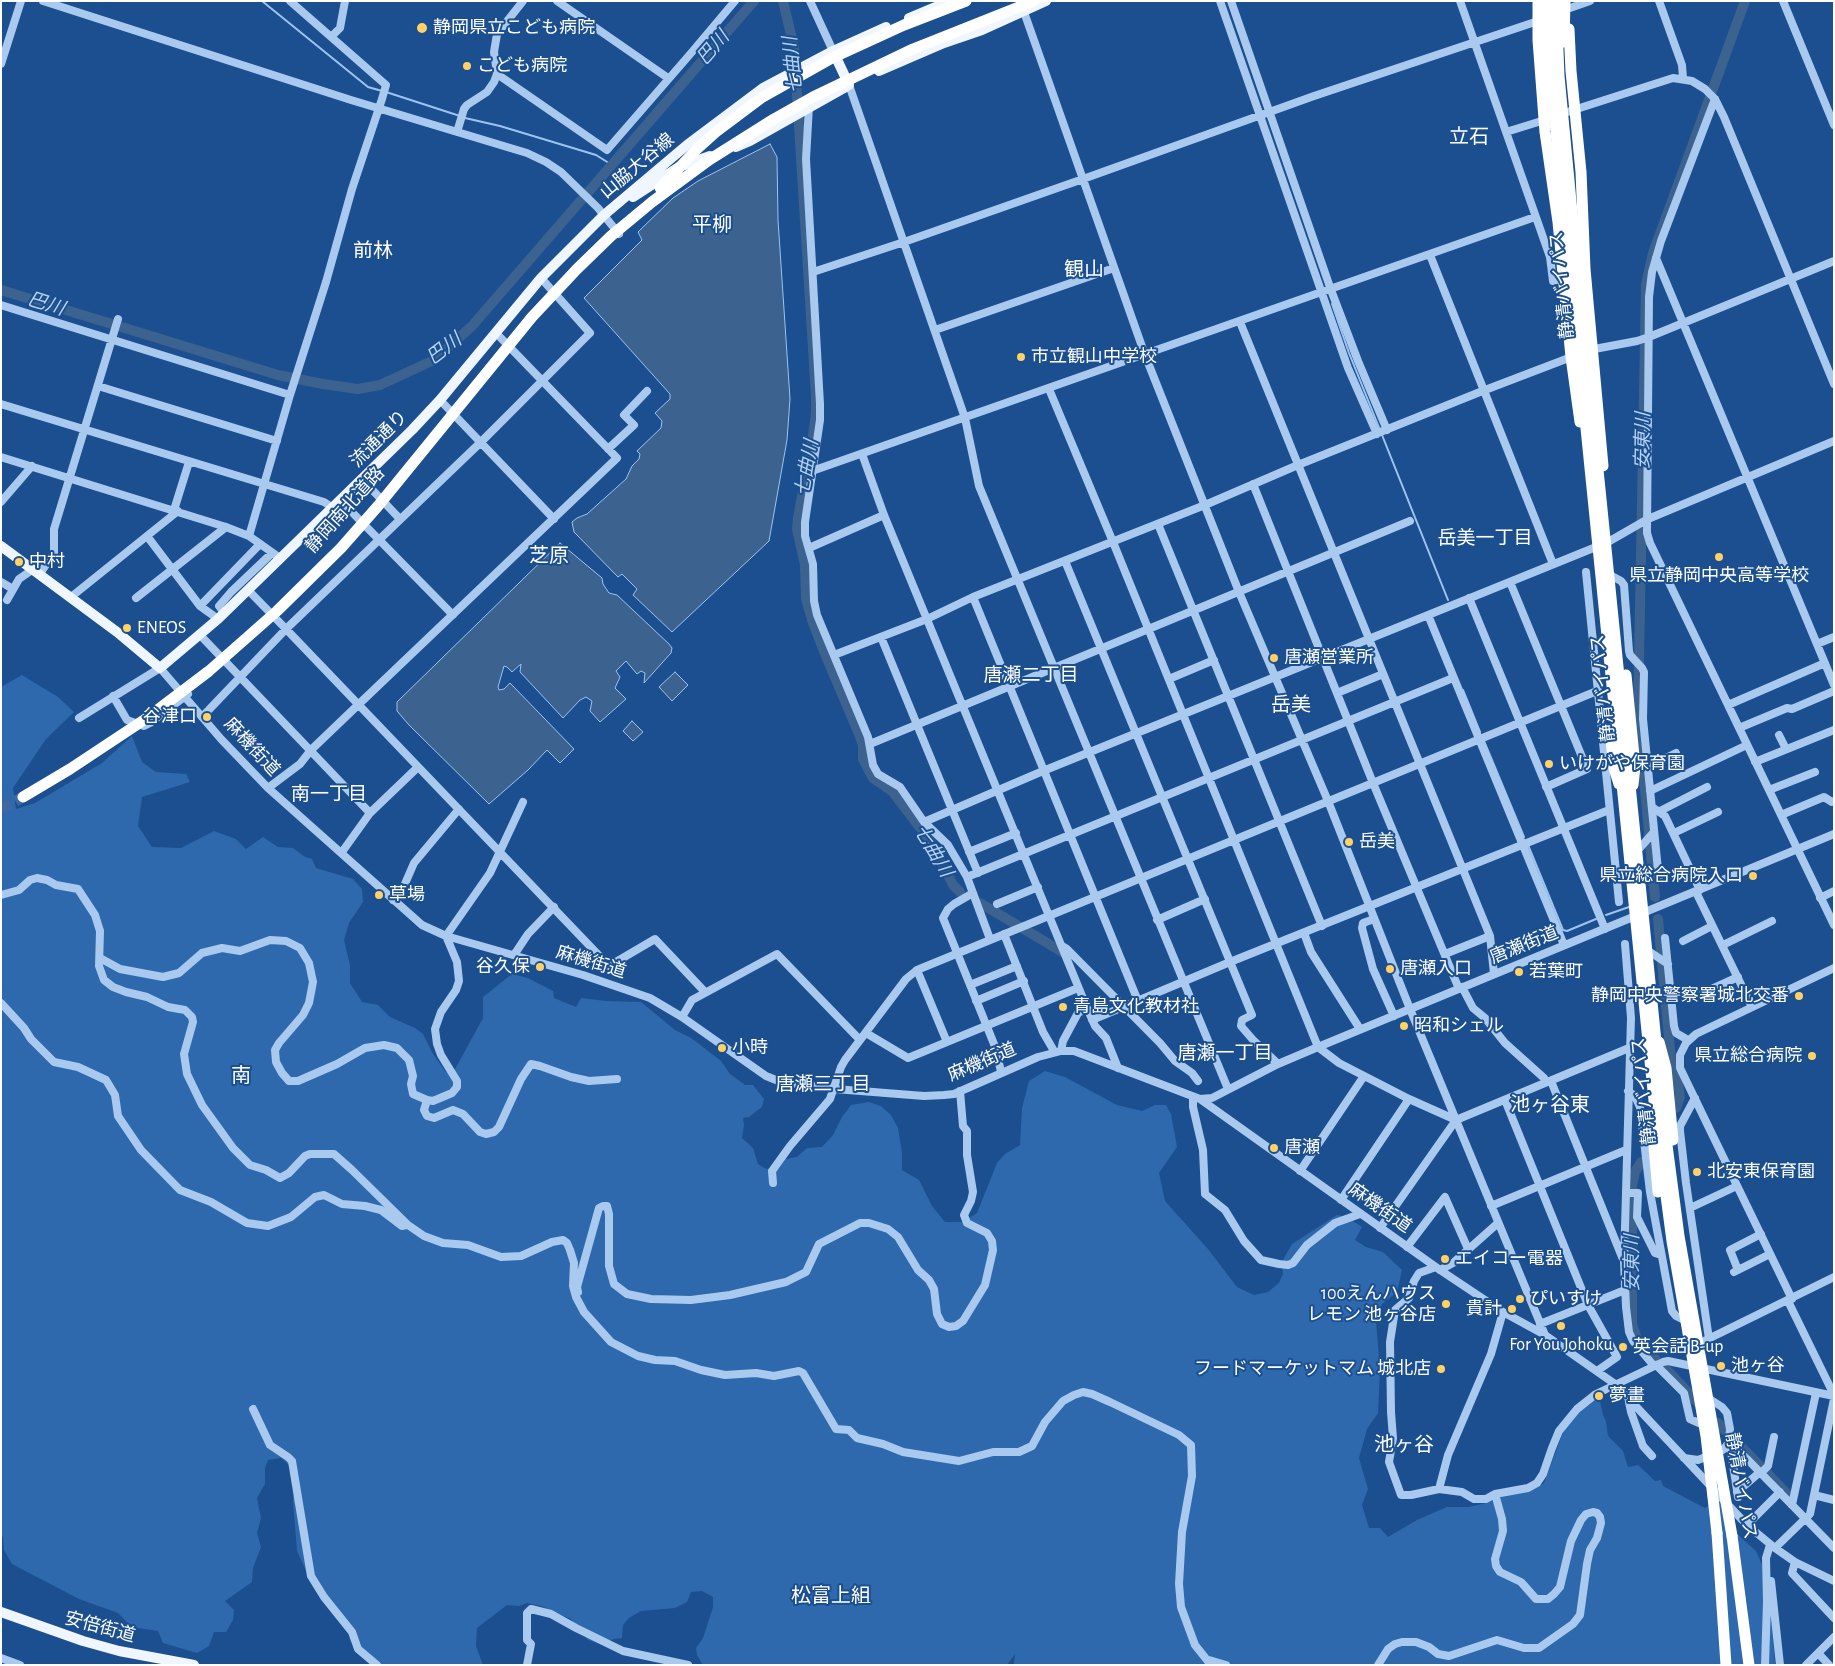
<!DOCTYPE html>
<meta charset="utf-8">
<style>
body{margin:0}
#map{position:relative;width:1835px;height:1666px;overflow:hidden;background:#1b4f8f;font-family:"Alegreya Sans",sans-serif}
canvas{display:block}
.frame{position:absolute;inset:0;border:2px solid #fff;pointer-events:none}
</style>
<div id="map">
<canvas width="1835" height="1666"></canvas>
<div class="frame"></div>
</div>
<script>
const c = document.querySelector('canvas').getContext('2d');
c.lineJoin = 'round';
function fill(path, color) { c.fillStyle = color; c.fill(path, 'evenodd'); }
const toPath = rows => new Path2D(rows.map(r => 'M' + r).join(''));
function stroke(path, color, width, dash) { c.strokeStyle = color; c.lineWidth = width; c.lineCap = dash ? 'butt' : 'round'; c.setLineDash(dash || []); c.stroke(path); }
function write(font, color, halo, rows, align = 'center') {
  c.font = font + ' "Alegreya Sans","Noto Sans JP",sans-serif'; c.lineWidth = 4; c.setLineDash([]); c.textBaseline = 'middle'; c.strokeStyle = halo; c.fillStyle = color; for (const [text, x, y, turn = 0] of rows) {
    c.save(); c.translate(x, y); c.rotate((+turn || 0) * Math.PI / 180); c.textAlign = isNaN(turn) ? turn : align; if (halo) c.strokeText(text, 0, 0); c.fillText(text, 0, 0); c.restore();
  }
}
const green = toPath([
 [22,675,58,697,74,712,46,739,13,788,16,809,35,803,102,763,132,736,142,762,156,772,186,774,190,782,142,797,138,826,152,847,181,848,214,831,236,839,246,849,263,837,278,847,293,848,305,857,312,859,316,868,353,879,362,889,363,902,349,923,344,940,350,965,350,983,362,1002,378,1005,390,1017,415,1028,423,1034,433,1054,446,1072,454,1071,483,1018,483,997,512,974,528,978,553,991,554,998,576,1007,581,998,606,1001,641,1002,675,1030,691,1038,703,1047,721,1061,730,1074,745,1085,753,1085,764,1099,762,1107,749,1117,743,1118,744,1125,742,1138,753,1148,758,1164,766,1169,779,1168,786,1159,797,1157,807,1148,822,1147,833,1135,842,1117,851,1105,869,1102,881,1106,891,1115,898,1128,902,1153,902,1170,919,1180,932,1206,945,1222,963,1222,977,1213,997,1163,1005,1154,1020,1145,1022,1108,1029,1081,1045,1071,1065,1077,1117,1105,1142,1111,1155,1105,1166,1105,1171,1114,1177,1147,1159,1173,1165,1201,1208,1249,1237,1287,1254,1295,1268,1292,1279,1283,1283,1274,1282,1265,1284,1258,1292,1244,1337,1215,1347,1217,1362,1227,1355,1240,1366,1247,1383,1252,1402,1270,1397,1292,1382,1304,1376,1322,1380,1369,1378,1413,1367,1429,1359,1458,1368,1489,1362,1505,1369,1528,1380,1528,1388,1537,1417,1520,1447,1507,1469,1507,1486,1503,1502,1495,1531,1491,1544,1483,1567,1422,1584,1406,1589,1405,1599,1397,1603,1415,1606,1421,1608,1436,1623,1451,1628,1467,1638,1465,1655,1481,1661,1480,1663,1486,1705,1508,1727,1496,1736,1533,1756,1551,1768,1578,1775,1665,1014,1665,1015,1654,1007,1665,703,1665,697,1655,696,1648,703,1638,713,1607,713,1597,702,1591,691,1592,687,1602,675,1608,641,1611,629,1618,623,1625,622,1638,613,1639,602,1645,588,1640,571,1619,541,1606,527,1603,519,1606,507,1605,477,1628,476,1646,483,1665,374,1665,368,1661,350,1640,346,1623,327,1606,313,1586,297,1551,293,1501,294,1488,291,1467,281,1458,268,1460,265,1468,265,1484,257,1498,261,1518,257,1533,261,1547,253,1568,252,1582,225,1601,234,1610,233,1620,226,1632,214,1632,209,1646,197,1653,163,1643,158,1631,138,1628,127,1622,118,1613,79,1599,12,1564,4,1550,3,1537,1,1536,1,687]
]);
const water = toPath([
 [770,144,777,157,778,220,790,399,787,440,769,541,672,632,633,595,637,589,622,574,618,577,574,532,572,522,577,518,587,514,626,479,632,466,639,459,640,454,637,451,661,428,662,421,655,413,670,399,670,394,584,298,642,240,638,232,673,198,698,181,770,144],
 [560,543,602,578,603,584,609,593,617,595,669,644,672,648,671,653,644,683,645,673,641,671,637,674,626,661,616,671,620,677,615,688,626,699,600,722,590,711,592,701,586,697,580,700,563,718,520,672,521,664,512,672,507,667,504,666,498,687,499,690,504,689,510,683,574,749,560,763,547,750,528,770,489,804,409,725,397,711,397,702,560,543],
 [675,672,688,685,672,701,659,687,675,672],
 [632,721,643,732,633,741,623,731,632,721]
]);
const stream = toPath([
 [262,1,368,87,382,91],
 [386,92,460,116],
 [465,118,500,126,596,155,612,165],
 [1332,304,1349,353,1380,430],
 [1382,435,1448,600],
 [1463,690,1480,732],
 [1484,741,1524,837],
 [1528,845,1563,930,1567,931,1596,919],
 [1606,915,1629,907]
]);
const river = toPath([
 [783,1,794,47,816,396,816,413,813,436,798,518,797,529,805,565,806,599,812,620,823,649,859,734,863,745,863,759,867,767,873,778,892,791,931,842,953,885,960,892],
 [1,290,278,375,323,384,358,389,380,385,434,360,472,326,754,1],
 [1655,897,1638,715,1646,284,1653,253,1745,1],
 [980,903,1069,956],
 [1658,919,1671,1060,1679,1089,1680,1097,1676,1108],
 [1641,1162,1635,1172,1632,1186,1632,1324,1637,1339,1655,1358],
 [1667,1370,1697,1402],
 [1718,1423,1762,1468],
 [1766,1472,1791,1498]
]);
const highwayTunnel = toPath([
 [1,809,23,797]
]);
const minor = toPath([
 [43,1,351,100,527,153,546,162,561,172,598,208,619,234],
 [557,1,668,78],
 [810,1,833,51],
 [1220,1,1348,368,1377,434],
 [1231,1,1331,290,1358,361,1387,430],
 [1460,1,1550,257,1553,281,1564,278],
 [1659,1,1682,65,1683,78],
 [1783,1,1834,125],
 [1570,8,1590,1],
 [1024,12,1145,355,1239,592,1328,801,1410,1009,1545,1335],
 [331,37,340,28,345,1],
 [1,64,21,1],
 [497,74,607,150,692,52,735,1],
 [849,85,965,418,979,486,1228,1089],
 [1715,99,1661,241,1652,272,1649,297,1647,533,1650,543,1834,925],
 [809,106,806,159,820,404,820,420,805,522,805,536,813,564,814,601,817,615,868,737,873,765,878,774,900,787,924,822,948,845,967,877,990,939],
 [1558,115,1673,78,1692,81,1705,89,1715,99,1724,117,1834,384],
 [457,132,464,109,467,105,487,92,494,82,497,74,494,52,497,34,523,1],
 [1506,132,1548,119],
 [1430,255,1553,564],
 [1656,258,1834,685],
 [813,272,904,242,1083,179,1314,96,1538,21],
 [1,305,290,395],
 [1240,322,1490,936,1494,974],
 [935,330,1114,268],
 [1589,350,1637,341,1649,337,1834,261],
 [98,386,277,441],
 [1049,389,1113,542,1318,1047,1339,1063,1409,1099,1456,1120],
 [440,400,554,519],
 [1,404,324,502,333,508],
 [608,449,634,425,624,415,647,391],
 [862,454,884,515,1087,1008,1095,1026,1106,1038,1118,1068],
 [1,457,226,527,249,536,280,558],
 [812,471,1535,217],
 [362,479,399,518],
 [1253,484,1373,783,1459,989],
 [340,500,453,615],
 [1,502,32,466],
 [174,510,189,462],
 [1158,524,1322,926],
 [147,536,200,606,218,619],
 [249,536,290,395,326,282,352,189,382,99,386,85,290,1],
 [809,548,884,515],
 [1065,561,1252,1015,1242,1020,1241,1026,1254,1041,1278,1064],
 [1586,572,1619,902],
 [39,575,54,553,54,529,118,319],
 [1610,575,1621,581,1624,585,1629,651,1630,655,1642,668,1644,672,1643,719,1659,880],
 [1,582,13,589],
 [1510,582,1587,769,1546,787],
 [248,590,286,629,481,442,590,333,541,278],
 [71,597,178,511],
 [973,597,1138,1001],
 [136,598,226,527],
 [1469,598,1605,929],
 [7,600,19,579,32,570],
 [200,606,260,544],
 [224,613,219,606,231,592,272,553],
 [1428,615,1564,945],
 [200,635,370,813],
 [881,637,978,873],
 [1817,644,1834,637],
 [834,655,927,619,973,597,1205,505,1298,465,1485,390,1574,356],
 [1169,679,1214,660],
 [1337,693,1383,674],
 [113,696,127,720,144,726,150,723,188,694],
 [1728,705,1825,663],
 [202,717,286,629,609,966,655,939,705,992],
 [79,718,160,668,221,739,268,788,422,925,446,936,583,975,650,998,682,1017,766,1076,781,1082,835,1089,924,1096,944,1095,954,1094,1038,1057,1061,1051,1074,1051,1200,1099,1440,1270,1503,1312,1545,1335,1615,1384,1747,1525,1775,1548,1795,1562,1834,1581],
 [1739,728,1787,708,1792,709,1834,691],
 [1779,735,1786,749],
 [870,744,1410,521],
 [1755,762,1834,730],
 [1648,767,1676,753],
 [268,788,300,764,311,750,359,704,617,458,496,333],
 [1769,790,1815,772],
 [1650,791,1747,745],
 [1652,807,1665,816,1700,890],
 [1660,811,1707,787],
 [1781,815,1824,797,1832,802,1834,801],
 [924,822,1043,771,1596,547,1608,542,1648,519,1834,441],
 [1674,833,1718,812],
 [1637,851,1654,832],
 [342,852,370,813,418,767],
 [969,852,1016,833],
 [967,877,1453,678],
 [1696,892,1752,1007],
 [973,893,954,904,948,909,943,918,996,1049,1001,1072],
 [1,895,19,890,30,880,37,878,47,880,56,885,78,889,95,915,100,931,99,966,104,980,113,987,126,992,147,997,168,1007,185,1010,192,1017,193,1022,184,1054,187,1074,202,1105,233,1148,250,1165,266,1170,280,1178,289,1173,305,1156,310,1154,334,1154,352,1170,408,1225,424,1236,443,1243,468,1245,501,1257,521,1256,552,1242,563,1240,567,1243,570,1250,574,1263,573,1286,576,1297,584,1312,611,1342,638,1356,655,1360,675,1361,701,1370,725,1375,756,1373,774,1376,799,1371,803,1373,836,1429,849,1430,857,1438,883,1444,903,1452,959,1461,993,1452,1019,1452,1032,1446,1045,1422,1063,1401,1074,1395,1083,1392,1092,1394,1110,1402,1179,1435,1191,1445,1192,1476,1182,1532,1179,1584,1181,1607,1195,1645,1211,1665],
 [1820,898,1834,891],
 [393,900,401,893,414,863,459,809],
 [997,904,1038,887],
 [1374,919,1363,923,1362,928,1373,969,1394,1016],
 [1157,920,1205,899],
 [1304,933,1311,952,1360,1029],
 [1004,934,1043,1032,1054,1051],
 [1665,938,1674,1026,1676,1033,1688,1040],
 [1683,941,1712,926],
 [1625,944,1631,1018,1624,1262,1626,1307,1629,1332,1633,1341,1654,1366],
 [1723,945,1772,921],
 [1062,946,1067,949,1160,1043,1175,1061,1192,1073,1198,1081],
 [1647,950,1668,964],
 [1445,954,1490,936],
 [514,955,528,934,554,907],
 [100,958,120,969,163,977,179,973,202,953,222,948,240,951,270,940,286,941,300,948,309,963,313,982,309,1003,303,1015,279,1043,275,1050,276,1062,282,1073,289,1081,298,1081,337,1064,365,1048,384,1045,397,1048,409,1060,413,1076,411,1084,413,1094,427,1100,433,1101,452,1093,457,1087,457,1081,441,1055,437,1044,435,1029,441,1012,456,990,459,981,457,962,446,936,490,873,523,802],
 [917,970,947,1042],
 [970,985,1017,966],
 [1462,987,1473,1008,1485,1018,1505,1043,1544,1078,1546,1082],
 [1703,993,1738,977],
 [976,1001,1024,981],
 [1,1003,24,1028,31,1039,54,1062,78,1067,106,1080,115,1095,118,1116,141,1150,180,1190,211,1202,247,1223,268,1226,291,1217,315,1197,324,1195,342,1204,365,1206,381,1210,402,1226,406,1225],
 [682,1017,692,1000,777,954,860,1040],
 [1092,1020,1230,962,1609,810],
 [866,1033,908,1058,1078,988],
 [1061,1051,1063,1041,1078,1013,1087,1008],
 [1551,1081,1622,1257],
 [1628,1091,1635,1096,1640,1107,1650,1192,1672,1311,1676,1316,1684,1320],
 [1193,1098,1193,1107,1203,1150,1205,1194,1225,1210,1244,1241,1261,1260,1279,1264,1288,1265,1293,1263,1307,1245,1335,1223,1360,1214],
 [1695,1098,1680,1126,1680,1131,1686,1183,1709,1339],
 [1200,1099,1212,1098,1278,1064,1318,1047,1834,834],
 [427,1100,424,1110,427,1116,434,1118,453,1110,463,1114,480,1132,486,1134,494,1132,499,1127,521,1079,531,1064,540,1066,571,1077,589,1081,617,1079],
 [1505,1100,1588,1305,1617,1357,1597,1371],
 [1300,1171,1364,1076],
 [773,1183,772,1171,790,1146,830,1099,841,1067,845,1060,906,979,917,970,1597,691],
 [1626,1193,1638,1193,1637,1217,1655,1253,1661,1255],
 [1341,1200,1409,1099],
 [1491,1206,1626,1150],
 [1690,1208,1737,1186],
 [1380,1228,1456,1120,1629,1048],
 [1407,1247,1445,1197,1468,1249],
 [1436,1267,1419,1273,1414,1281,1409,1298,1395,1310,1390,1342,1391,1412,1393,1438,1389,1462,1401,1495,1411,1495,1439,1489,1462,1492,1474,1499,1486,1499,1495,1494,1528,1488,1537,1483,1543,1474,1552,1448,1559,1431,1577,1409,1596,1394,1663,1362,1668,1361,1834,1396],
 [1440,1270,1453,1263,1498,1223],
 [1738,1270,1730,1250,1761,1234],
 [1734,1272,1770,1254],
 [578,1292,577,1287,599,1208,603,1206,607,1206,609,1214,609,1266,614,1284,627,1294,651,1299,691,1300,730,1295,786,1282,806,1272,819,1244,860,1223,869,1223,888,1229,898,1237,918,1270,929,1280,934,1289,937,1314,942,1324,949,1327,956,1326,963,1321,985,1285,993,1250,992,1241,987,1233,967,1223,964,1215,971,1201,973,1192,967,1155,967,1131,963,1126,960,1091],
 [1792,1299,1680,1068,1680,1055,1686,1043,1696,1034,1834,968],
 [1788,1301,1834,1395],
 [1540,1324,1625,1290],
 [1696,1349,1706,1340,1834,1277],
 [1656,1365,1684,1393,1690,1419,1699,1423],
 [1705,1396,1722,1407,1727,1413,1730,1429,1729,1442,1724,1449,1719,1452],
 [1628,1397,1631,1412,1643,1446,1652,1456],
 [253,1409,270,1445,288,1457,292,1461,311,1576,324,1597,352,1632,358,1649,377,1665],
 [1729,1443,1749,1461,1834,1548],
 [1730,1445,1738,1497],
 [1684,1458,1698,1460,1711,1455],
 [1761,1473,1768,1466,1774,1437],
 [1439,1489,1448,1455,1491,1354,1503,1312],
 [1737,1492,1760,1472],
 [1814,1495,1834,1500],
 [1792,1505,1816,1393],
 [1747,1525,1780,1492],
 [1775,1548,1810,1514,1834,1399],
 [1795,1562,1792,1573,1834,1618],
 [1771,1581,1780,1665],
 [1818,1653,1829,1665],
 [1,1658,20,1665],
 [1209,1660,1226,1665],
 [527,1665,531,1644,527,1640,527,1613,531,1609,551,1614,576,1628,623,1651,688,1665],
 [1378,1665,1388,1649,1395,1644,1402,1642,1416,1642,1429,1647,1438,1654,1449,1656,1497,1640,1524,1648,1539,1648,1573,1624,1580,1615,1587,1564,1590,1550,1597,1538,1601,1523,1600,1517,1597,1513,1593,1512,1586,1514,1581,1520,1571,1541,1560,1587,1554,1594,1548,1599,1536,1599,1521,1582,1500,1572,1496,1566,1495,1559,1503,1531,1502,1519,1495,1494],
 [1765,1665,1767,1602,1766,1558,1770,1545],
 [1806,1665,1834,1637]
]);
const major = toPath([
 [909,18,950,1],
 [833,51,849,85],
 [879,71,944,43,982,30,1046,1],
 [736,147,750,141,846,87],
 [633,197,679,167,710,156],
 [1,546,117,632,160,668,218,619,412,430,440,400,541,278,604,215,687,145,763,88,833,51,886,27],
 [1,1612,83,1641,119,1651,194,1665]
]);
const highway = toPath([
 [1538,1,1538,40,1545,132,1558,222,1571,357,1580,422],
 [1569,29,1571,71,1581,172,1585,269,1603,466],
 [1626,675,1635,766,1633,785],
 [1610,732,1614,768,1619,784],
 [1659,1042,1666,1068,1673,1140],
 [1651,1114,1658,1192],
 [1717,1533,1726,1665],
 [1732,1536,1749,1665]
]);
const highwayBridge = toPath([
 [1548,1,1548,39,1554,112,1656,1120,1672,1241,1706,1436,1717,1533],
 [1556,1,1559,76,1574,233,1665,1130,1679,1236,1732,1536],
 [1564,42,1565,1],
 [660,188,697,149,717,131,761,98,832,58,904,25,966,1],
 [23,797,70,769,147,718,209,671,277,611,341,548,378,506,532,317,577,269,611,236,652,202,709,160,774,119,813,97,913,49,1034,1]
]);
const markers = [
 [422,28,6,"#ffd166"],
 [467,66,5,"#ffd166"],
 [1021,357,5,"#ffd166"],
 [1719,557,5,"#ffd166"],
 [19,562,5,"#ffd166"],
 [127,628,5,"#ffd166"],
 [1274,658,5,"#ffd166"],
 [207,717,5,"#ffd166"],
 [1549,764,5,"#ffd166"],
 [1349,842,5,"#ffd166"],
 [1753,876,5,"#ffd166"],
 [379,895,5,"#ffd166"],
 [540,967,5,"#ffd166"],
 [1390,969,5,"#ffd166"],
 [1519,972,5,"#ffd166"],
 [1799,996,5,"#ffd166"],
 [1063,1007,5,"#ffd166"],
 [1404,1026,5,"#ffd166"],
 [722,1048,5,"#ffd166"],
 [1812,1056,5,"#ffd166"],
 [1274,1148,5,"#ffd166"],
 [1697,1172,5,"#ffd166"],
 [1445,1259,5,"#ffd166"],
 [1520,1299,5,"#ffd166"],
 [1446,1304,5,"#ffd166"],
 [1512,1309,5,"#ffd166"],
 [1561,1326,5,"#ffd166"],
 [1623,1347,5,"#ffd166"],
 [1721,1366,5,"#ffd166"],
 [1441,1369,5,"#ffd166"],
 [1599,1396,5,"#ffd166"]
];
const poiNames = [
 ["静岡県立こども病院",433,28],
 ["こども病院",477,66],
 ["市立観山中学校",1031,357],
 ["中村",29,562],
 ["県立静岡中央高等学校",1719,576,"center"],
 ["ENEOS",137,628],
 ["唐瀬営業所",1284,658],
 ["谷津口",197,717,"right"],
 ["いけがや保育園",1559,764],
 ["岳美",1359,842],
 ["県立総合病院入口",1743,876,"right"],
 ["草場",389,895],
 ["谷久保",530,967,"right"],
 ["唐瀬入口",1400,969],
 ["若葉町",1529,972],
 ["静岡中央警察署城北交番",1789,996,"right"],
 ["青島文化教材社",1073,1007],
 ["昭和シェル",1414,1026],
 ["小時",732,1048],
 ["県立総合病院",1802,1056,"right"],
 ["唐瀬",1284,1148],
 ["北安東保育園",1707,1172],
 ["エイコー電器",1455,1259],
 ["100えんハウス",1436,1294,"right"],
 ["レモン 池ヶ谷店",1436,1315,"right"],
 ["ぴいすけ",1530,1299],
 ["貴計",1502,1309,"right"],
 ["For You Johoku",1561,1345,"center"],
 ["英会話 B-up",1633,1347],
 ["池ヶ谷",1731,1366],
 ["フードマーケットマム 城北店",1431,1369,"right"],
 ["夢畫",1609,1396]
];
const streetNames = [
 ["山脇大谷線",637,166,-40],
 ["静清バイパス",1562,285,-96],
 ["流通通り",379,439,-45],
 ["静岡南北道路",345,510,-48],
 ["静清バイパス",1603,688,-96],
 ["麻機街道",252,747,47],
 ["唐瀬街道",1524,945,-22],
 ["麻機街道",591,962,17],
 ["麻機街道",982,1062,-23],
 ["静清バイパス",1644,1091,-96],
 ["麻機街道",1380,1208,35],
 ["静清バイパス",1741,1486,80],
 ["安倍街道",100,1627,15]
];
const waterNames = [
 ["巴川",713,48,-49],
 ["七曲川",793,65,-96],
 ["巴川",46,304,17],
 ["巴川",444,349,-37],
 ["安東川",1643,441,-89],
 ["七曲川",807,468,-80],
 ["七曲川",933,851,59],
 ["安東川",1632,1263,-90]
];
const neighbourhoodNames = [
 ["岳美一丁目",1485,538],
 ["唐瀬二丁目",1031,675],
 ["南一丁目",329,794],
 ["唐瀬一丁目",1225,1053],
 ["唐瀬三丁目",823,1084]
];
const quarterNames = [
 ["立石",1469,137],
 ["平柳",712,225],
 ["前林",373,251],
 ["観山",1084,270],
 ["芝原",549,556],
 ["岳美",1291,705],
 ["南",241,1076],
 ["池ヶ谷東",1550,1105],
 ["池ヶ谷",1404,1445],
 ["松富上組",831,1596]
];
fill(green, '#2e69ad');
fill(water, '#3c6290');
stroke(water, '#9cc4f0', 1);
stroke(stream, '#9cc4f0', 2);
stroke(river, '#3c6290', 10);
stroke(highwayTunnel, '#3d69a0', 11, [11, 5.5]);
stroke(minor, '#a9c9ee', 8);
stroke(major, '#f0f6ff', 10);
stroke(highway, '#fff', 11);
stroke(highwayBridge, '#fff', 11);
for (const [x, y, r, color] of markers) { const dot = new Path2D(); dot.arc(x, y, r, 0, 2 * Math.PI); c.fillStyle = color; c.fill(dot); stroke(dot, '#1b4f8f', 2); }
write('18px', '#fff', '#1b4f8f', poiNames, 'left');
write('18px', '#fff', '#1b4f8f', streetNames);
write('italic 19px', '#b5d3f5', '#1b4f8f', waterNames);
write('19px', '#fff', '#1b4f8f', neighbourhoodNames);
write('20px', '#fff', '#1b4f8f', quarterNames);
</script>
